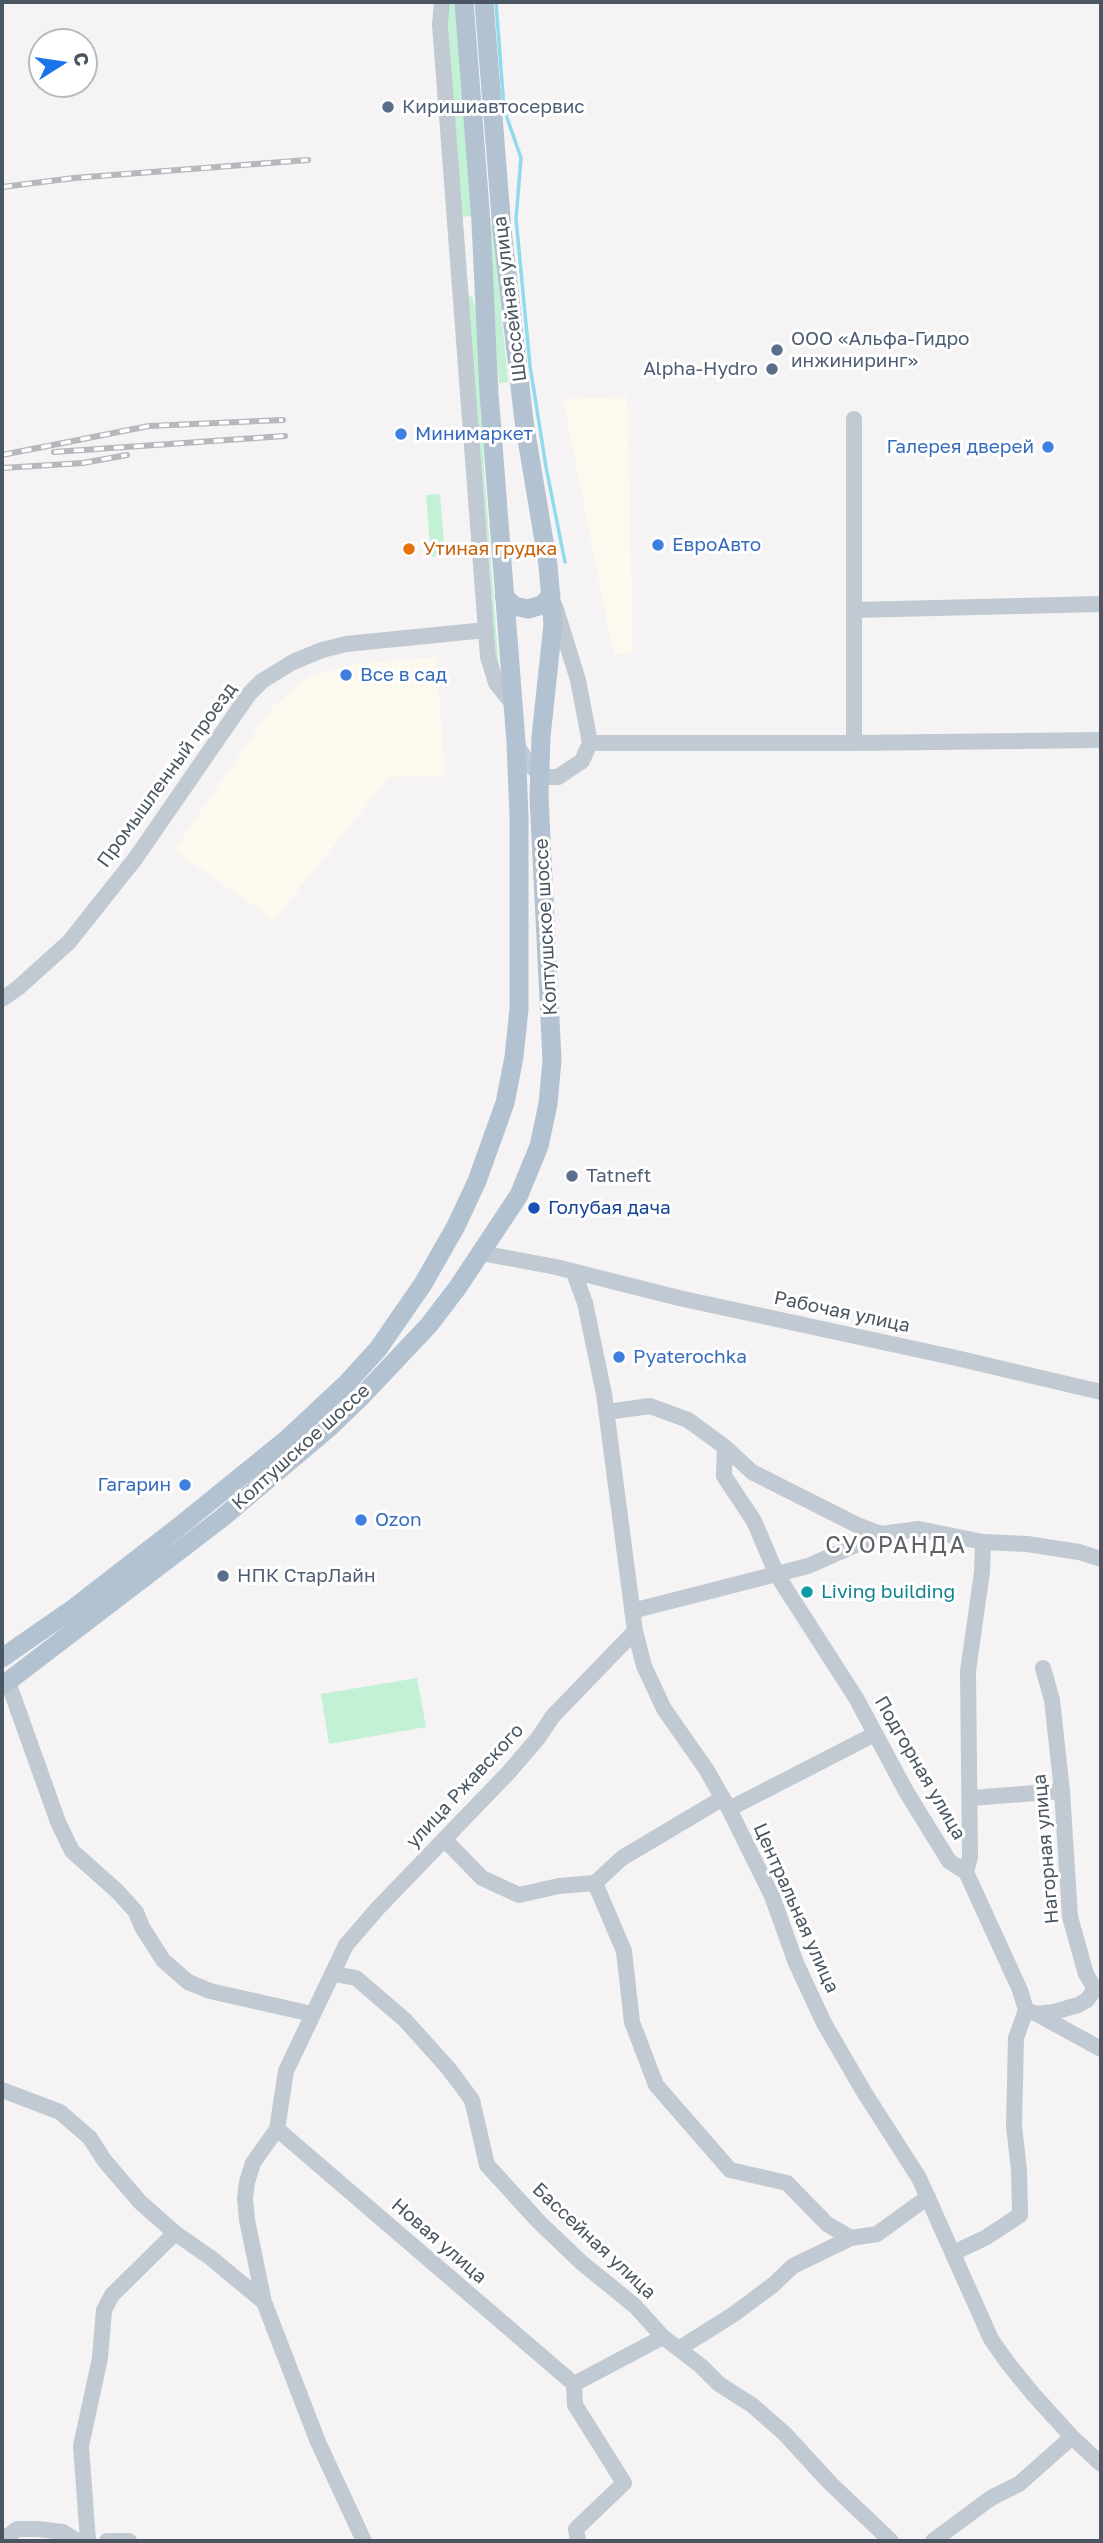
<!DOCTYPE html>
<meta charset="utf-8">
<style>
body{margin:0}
#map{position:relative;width:1103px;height:2543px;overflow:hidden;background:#f5f3f3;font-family:"Golos Text",sans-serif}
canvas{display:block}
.frame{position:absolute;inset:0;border:4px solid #4a5661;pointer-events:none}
.north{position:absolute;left:28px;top:28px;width:70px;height:70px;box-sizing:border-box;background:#fff;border:2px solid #b7bbc0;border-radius:50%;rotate:78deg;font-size:19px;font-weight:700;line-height:28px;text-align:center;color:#4a5661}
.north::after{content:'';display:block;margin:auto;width:24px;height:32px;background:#1a73e8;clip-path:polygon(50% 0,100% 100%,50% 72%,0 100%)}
</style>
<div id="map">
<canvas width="1103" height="2543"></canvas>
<div class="frame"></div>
<div class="north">С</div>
</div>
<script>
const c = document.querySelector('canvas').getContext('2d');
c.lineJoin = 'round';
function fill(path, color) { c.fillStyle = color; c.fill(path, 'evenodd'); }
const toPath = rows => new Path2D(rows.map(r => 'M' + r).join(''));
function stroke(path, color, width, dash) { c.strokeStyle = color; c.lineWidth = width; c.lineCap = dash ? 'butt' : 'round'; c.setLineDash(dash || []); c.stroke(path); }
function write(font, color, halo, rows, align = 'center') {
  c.font = font + ' "Golos Text",sans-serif'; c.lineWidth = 6; c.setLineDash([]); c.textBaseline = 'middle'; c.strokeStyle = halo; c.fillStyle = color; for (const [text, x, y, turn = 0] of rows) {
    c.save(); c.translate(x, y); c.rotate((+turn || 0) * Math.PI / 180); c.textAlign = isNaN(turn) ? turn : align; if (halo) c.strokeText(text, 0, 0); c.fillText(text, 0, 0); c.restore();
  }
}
const commercial = toPath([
 [627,397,633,653,614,655,563,399],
 [436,657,445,777,389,777,274,920,174,850,273,706,310,676,355,664]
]);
const green = toPath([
 [447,2,457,2,473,216,460,217],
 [493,225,508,382,499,383,488,226],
 [472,296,479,325,484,468,499,669,497,670,468,297],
 [440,494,445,556,431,557,426,495],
 [417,1678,426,1727,329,1744,321,1694]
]);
const stream = toPath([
 [496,2,504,109,521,158,516,219,530,366,546,467,565,562]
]);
const minor = toPath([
 [442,2,440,24,488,657,496,683,512,703],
 [854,610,1101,604],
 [590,743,854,743,1101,740],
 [854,743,854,419],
 [517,745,526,760,540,775,547,777,558,777,582,761,590,743,578,680,555,606],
 [2,999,18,988,69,942,135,859,249,694,262,681,293,662,322,650,346,644,486,630],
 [481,1253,556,1267,679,1298,952,1357,1101,1392],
 [574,1273,585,1303,604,1394,635,1631,644,1666,664,1709,706,1769,729,1809,772,1896,796,1963,824,2023,864,2092,919,2178,991,2339,1007,2362,1033,2394,1072,2437,1101,2464],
 [607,1412,650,1406,688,1420,725,1447,752,1472,857,1525,881,1534,919,1529,983,1542,1027,1544,1079,1552,1101,1559],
 [725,1447,724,1476,754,1521,777,1575,856,1698,907,1793,949,1861,966,1872,1020,1990,1026,2010,1016,2038,1014,2126,1019,2170,1020,2215,985,2238,953,2253],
 [632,1611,808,1566,881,1534],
 [8,1682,58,1822,72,1851,117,1891,136,1912,142,1927,163,1960,188,1982,210,1991,312,2014],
 [971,1798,1062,1791],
 [729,1809,875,1734],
 [445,1840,482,1878,519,1895,559,1886,595,1883,622,1858,723,1798],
 [966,1872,970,1857,968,1671,982,1572,983,1542],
 [595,1883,624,1951,632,2022,656,2085,730,2170,787,2183,827,2224,851,2238,877,2234,928,2197],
 [334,1974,356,1978,405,2020,449,2069,472,2100,487,2165,539,2222,582,2263,635,2306,663,2337,701,2366,719,2384,752,2405,785,2434,830,2483,891,2541],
 [1026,2010,1037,2014,1054,2012,1078,2005,1087,2000,1095,1989,1086,1974,1070,1917,1062,1791,1052,1700,1043,1668],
 [1037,2014,1101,2049],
 [2,2090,60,2112,90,2138,104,2160,140,2202,175,2233,211,2258,264,2302],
 [277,2129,574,2384],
 [680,2348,734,2314,773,2285,793,2266,851,2238],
 [2,2541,17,2529,37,2529,63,2532,77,2541],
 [88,2541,81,2446,100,2358,104,2310,112,2295,175,2233],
 [107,2541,129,2541],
 [364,2541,318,2442,264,2302,247,2220,245,2198,247,2182,253,2163,277,2129,286,2071,346,1945,378,1908,509,1772,539,1737,552,1717,635,1631],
 [578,2541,576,2529,624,2483,575,2405,574,2384,663,2337],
 [933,2541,991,2498,1019,2484,1072,2437]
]);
const major = toPath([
 [504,596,514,606,528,609,542,605,551,595],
 [2,1658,74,1608,181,1525,286,1440,347,1383,378,1349,423,1284,456,1226,477,1181,505,1103,514,1057,519,1009,519,816,516,742,489,393,481,222,464,2],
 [2,1686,222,1518,330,1427,361,1397,429,1325,458,1287,519,1195,539,1146,548,1104,552,1060,539,797,541,737,553,624,548,565,524,421,502,230,484,2]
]);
const rail = toPath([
 [2,187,74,178,308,160],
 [54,452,285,436],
 [2,455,149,426,283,420],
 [2,468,83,463,127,455]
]);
const markers = [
 [388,107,7,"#5c6f8a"],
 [777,350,7,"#5c6f8a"],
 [772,369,7,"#5c6f8a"],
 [401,434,7,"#3f7fe0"],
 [1048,447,7,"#3f7fe0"],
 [658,545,7,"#3f7fe0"],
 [409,549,7,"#e8710a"],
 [346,675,7,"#3f7fe0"],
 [572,1176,7,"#5c6f8a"],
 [534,1208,7,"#1a4fb4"],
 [619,1357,7,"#3f7fe0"],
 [185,1485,7,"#3f7fe0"],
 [361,1520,7,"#3f7fe0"],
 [223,1576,7,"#5c6f8a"],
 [807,1592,7,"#0f9aa8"]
];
const serviceNames = [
 ["Киришиавтосервис",402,107],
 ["ООО «Альфа-Гидро",791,339],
 ["инжиниринг»",791,361],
 ["Alpha-Hydro",758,369,"right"],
 ["Tatneft",586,1176],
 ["НПК СтарЛайн",237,1576]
];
const streetNames = [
 ["Шоссейная улица",510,299,-97],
 ["Промышленный проезд",167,775,-54],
 ["Колтушское шоссе",546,927,-93],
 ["Рабочая улица",842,1312,12],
 ["Колтушское шоссе",301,1447,-42],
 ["Подгорная улица",920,1768,60],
 ["улица Ржавского",465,1786,-47],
 ["Нагорная улица",1046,1849,-95],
 ["Центральная улица",796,1908,66],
 ["Новая улица",439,2241,41],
 ["Бассейная улица",594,2241,43]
];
const shopNames = [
 ["Минимаркет",415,434],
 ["Галерея дверей",1034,447,"right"],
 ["ЕвроАвто",672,545],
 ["Все в сад",360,675],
 ["Pyaterochka",633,1357],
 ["Гагарин",171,1485,"right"],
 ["Ozon",375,1520]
];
const foodNames = [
 ["Утиная грудка",423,549]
];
const transitNames = [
 ["Голубая дача",548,1208]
];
const cultureNames = [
 ["Living building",821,1592]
];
const quarterNames = [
 ["СУОРАНДА",896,1546]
];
fill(commercial, '#fdf9ef');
fill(green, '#c3f1d5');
stroke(stream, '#90daee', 3.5);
stroke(minor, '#c1cad2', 16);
stroke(major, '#b3c2d1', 19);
stroke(rail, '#b5b8bd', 6);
stroke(rail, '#fff', 3.5, [10]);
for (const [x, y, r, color] of markers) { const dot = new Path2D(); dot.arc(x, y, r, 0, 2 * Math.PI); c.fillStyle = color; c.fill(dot); stroke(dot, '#fff', 2.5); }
write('19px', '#4e5e75', '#fff', serviceNames, 'left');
write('19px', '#4a5661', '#fff', streetNames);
write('19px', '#366cbe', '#fff', shopNames, 'left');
write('19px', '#c56008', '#fff', foodNames, 'left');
write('19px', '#164399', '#fff', transitNames, 'left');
write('19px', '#0d838f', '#fff', cultureNames, 'left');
c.letterSpacing = '2px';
write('23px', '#5f6368', '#fff', quarterNames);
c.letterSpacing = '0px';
</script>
